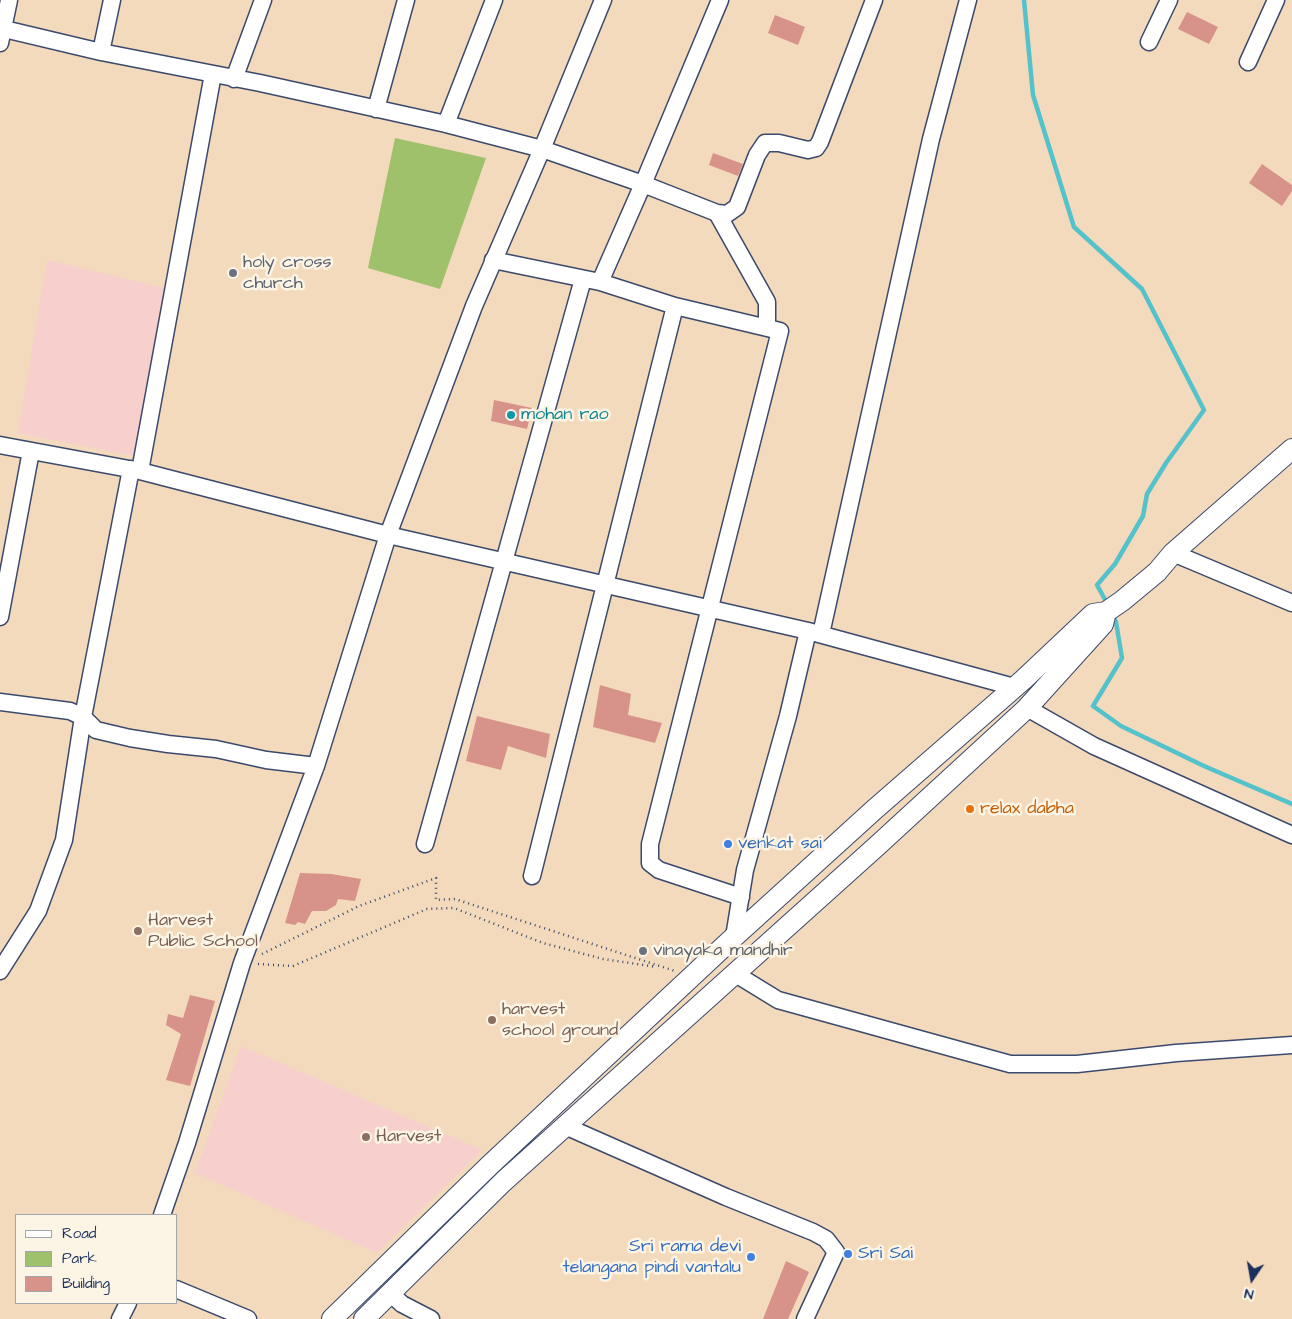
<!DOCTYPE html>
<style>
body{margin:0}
#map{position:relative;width:1292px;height:1319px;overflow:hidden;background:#f3dabc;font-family:"Architects Daughter",sans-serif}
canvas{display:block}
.legend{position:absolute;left:15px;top:1214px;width:162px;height:90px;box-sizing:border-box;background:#fcf5e5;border:1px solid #a2a6af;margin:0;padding:6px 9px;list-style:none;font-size:15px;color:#1b2f5e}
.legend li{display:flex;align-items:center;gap:10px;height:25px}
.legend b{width:25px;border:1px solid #a2a6af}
.north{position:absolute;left:1227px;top:1254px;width:50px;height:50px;-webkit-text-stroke:4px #fcf5e5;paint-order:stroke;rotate:192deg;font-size:14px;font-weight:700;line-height:20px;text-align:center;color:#1b2f5e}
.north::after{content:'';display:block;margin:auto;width:18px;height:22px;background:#1b2f5e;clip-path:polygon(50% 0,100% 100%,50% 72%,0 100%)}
</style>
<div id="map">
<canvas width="1292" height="1319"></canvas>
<ul class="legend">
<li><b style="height:6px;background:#fff"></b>Road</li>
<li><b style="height:14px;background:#9fc16b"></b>Park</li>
<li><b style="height:14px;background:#d79389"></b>Building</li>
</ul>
<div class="north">N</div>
</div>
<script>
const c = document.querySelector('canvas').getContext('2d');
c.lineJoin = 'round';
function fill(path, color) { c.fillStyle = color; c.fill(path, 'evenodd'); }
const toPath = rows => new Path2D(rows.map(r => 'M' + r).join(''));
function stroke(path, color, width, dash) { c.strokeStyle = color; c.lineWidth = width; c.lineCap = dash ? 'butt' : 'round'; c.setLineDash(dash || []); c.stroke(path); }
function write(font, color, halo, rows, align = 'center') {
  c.font = font + ' "Architects Daughter",sans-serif'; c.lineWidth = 5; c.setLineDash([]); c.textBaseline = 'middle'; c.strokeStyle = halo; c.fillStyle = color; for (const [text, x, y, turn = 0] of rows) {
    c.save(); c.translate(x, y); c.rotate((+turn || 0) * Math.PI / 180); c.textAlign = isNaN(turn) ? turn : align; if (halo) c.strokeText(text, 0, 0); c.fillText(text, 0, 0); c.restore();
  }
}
const built = toPath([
 [47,260,165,288,134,456,18,433],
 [241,1046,482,1150,377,1253,195,1173]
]);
const green = toPath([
 [395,138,486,158,440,289,368,268]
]);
const stream = toPath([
 [1024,0,1033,95,1074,227,1142,289,1204,410,1166,463,1147,494,1143,516,1115,564,1097,585,1108,605],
 [1112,614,1116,622,1122,658,1093,706,1121,726,1204,766,1292,804]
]);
const building = toPath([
 [1187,12,1218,27,1209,44,1178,29],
 [775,15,805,27,798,45,768,33],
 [713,153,743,164,738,176,709,165],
 [1262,164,1292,185,1292,191,1282,206,1249,183],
 [494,400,532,408,527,429,491,421],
 [600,685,631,694,628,715,662,723,655,743,593,727],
 [477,716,550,734,546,758,508,746,501,770,466,761],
 [300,873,331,874,361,879,355,901,338,899,336,905,326,911,312,911,305,924,298,922,295,925,285,923],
 [190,995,215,1001,190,1086,166,1080,181,1034,166,1025,168,1014,183,1018],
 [786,1261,809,1272,788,1319,763,1319]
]);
const path = toPath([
 [262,954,359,906,436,878,436,900,455,899,675,971],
 [258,964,293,966,427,909,454,908,543,943,603,959,657,967]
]);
const minor = toPath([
 [0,28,101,52,260,83,446,124,542,149,643,184,717,213,727,214,737,207,757,155,765,143,779,143,808,150,816,148,820,142,874,0],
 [1149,42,1169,0],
 [0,43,9,0],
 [101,52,112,0],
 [1248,62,1276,0],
 [234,79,263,0],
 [376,109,406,0],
 [446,124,494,0],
 [717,213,767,302,767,327],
 [493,260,600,282,675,306,780,331,650,844,650,863,659,870,741,897],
 [600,282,643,184,720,0],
 [0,445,140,471,388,535,808,631,1014,687],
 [140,471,213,74],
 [1173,553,1292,603],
 [0,617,31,451],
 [821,634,931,139,968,0],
 [0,702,70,711,83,717,96,730,130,738,168,744,216,749,266,760,316,766],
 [1027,708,1094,746,1292,835],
 [425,844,583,279],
 [532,876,675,306],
 [734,937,745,870,788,716,808,631],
 [0,971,38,911,64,840,83,717,131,469],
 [734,973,778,1000,1010,1064,1077,1064,1176,1053,1292,1045],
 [565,1126,726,1197,813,1232,826,1239,836,1252,805,1319],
 [162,1215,187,1143,242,963,316,766,388,535,474,306,542,149,603,0],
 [176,1289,248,1319],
 [390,1293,402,1304,431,1319],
 [120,1319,128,1303]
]);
const tertiary = toPath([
 [332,1319,490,1165,734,937,875,809,1023,680,1093,614,1106,612,1122,601,1157,572,1173,553,1292,449],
 [364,1319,504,1181,878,845,1027,708,1103,624,1106,612]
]);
const markers = [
 [233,273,5,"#6b7280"],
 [511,415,5,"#0f9aa8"],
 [970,809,5,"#e8710a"],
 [728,844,5,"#3f7fe0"],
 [138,931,5,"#8d6e63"],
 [643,951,5,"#6b7280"],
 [492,1020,5,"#8d6e63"],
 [366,1137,5,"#8d6e63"],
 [848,1254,5,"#3f7fe0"],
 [751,1257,5,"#3f7fe0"]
];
const worshipNames = [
 ["holy cross",243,263],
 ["church",243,284],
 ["vinayaka mandhir",653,951]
];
const cultureNames = [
 ["mohan rao",521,415]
];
const foodNames = [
 ["relax dabha",980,809]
];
const shopNames = [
 ["venkat sai",738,844],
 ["Sri rama devi",741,1247,"right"],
 ["telangana pindi vantalu",741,1268,"right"],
 ["Sri Sai",858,1254]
];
const educationNames = [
 ["Harvest",148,921],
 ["Public School",148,942],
 ["harvest",502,1010],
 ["school ground",502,1031],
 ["Harvest",376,1137]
];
fill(built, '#f7d0ce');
fill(green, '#9fc16b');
stroke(stream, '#54c2ca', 4.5);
fill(building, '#d79389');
stroke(minor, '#3b496c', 19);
stroke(tertiary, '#3b496c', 22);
stroke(path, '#3b496c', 2.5, [1, 4]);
stroke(minor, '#fff', 16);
stroke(tertiary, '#fff', 20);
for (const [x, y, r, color] of markers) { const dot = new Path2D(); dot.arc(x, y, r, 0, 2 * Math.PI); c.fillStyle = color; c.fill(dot); stroke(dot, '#fcf5e5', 2); }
write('18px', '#5b616d', '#fcf5e5', worshipNames, 'left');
write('18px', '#0d838f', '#fcf5e5', cultureNames, 'left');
write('18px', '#c56008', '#fcf5e5', foodNames, 'left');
write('18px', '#366cbe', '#fcf5e5', shopNames, 'left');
write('18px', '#785e54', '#fcf5e5', educationNames, 'left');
</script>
